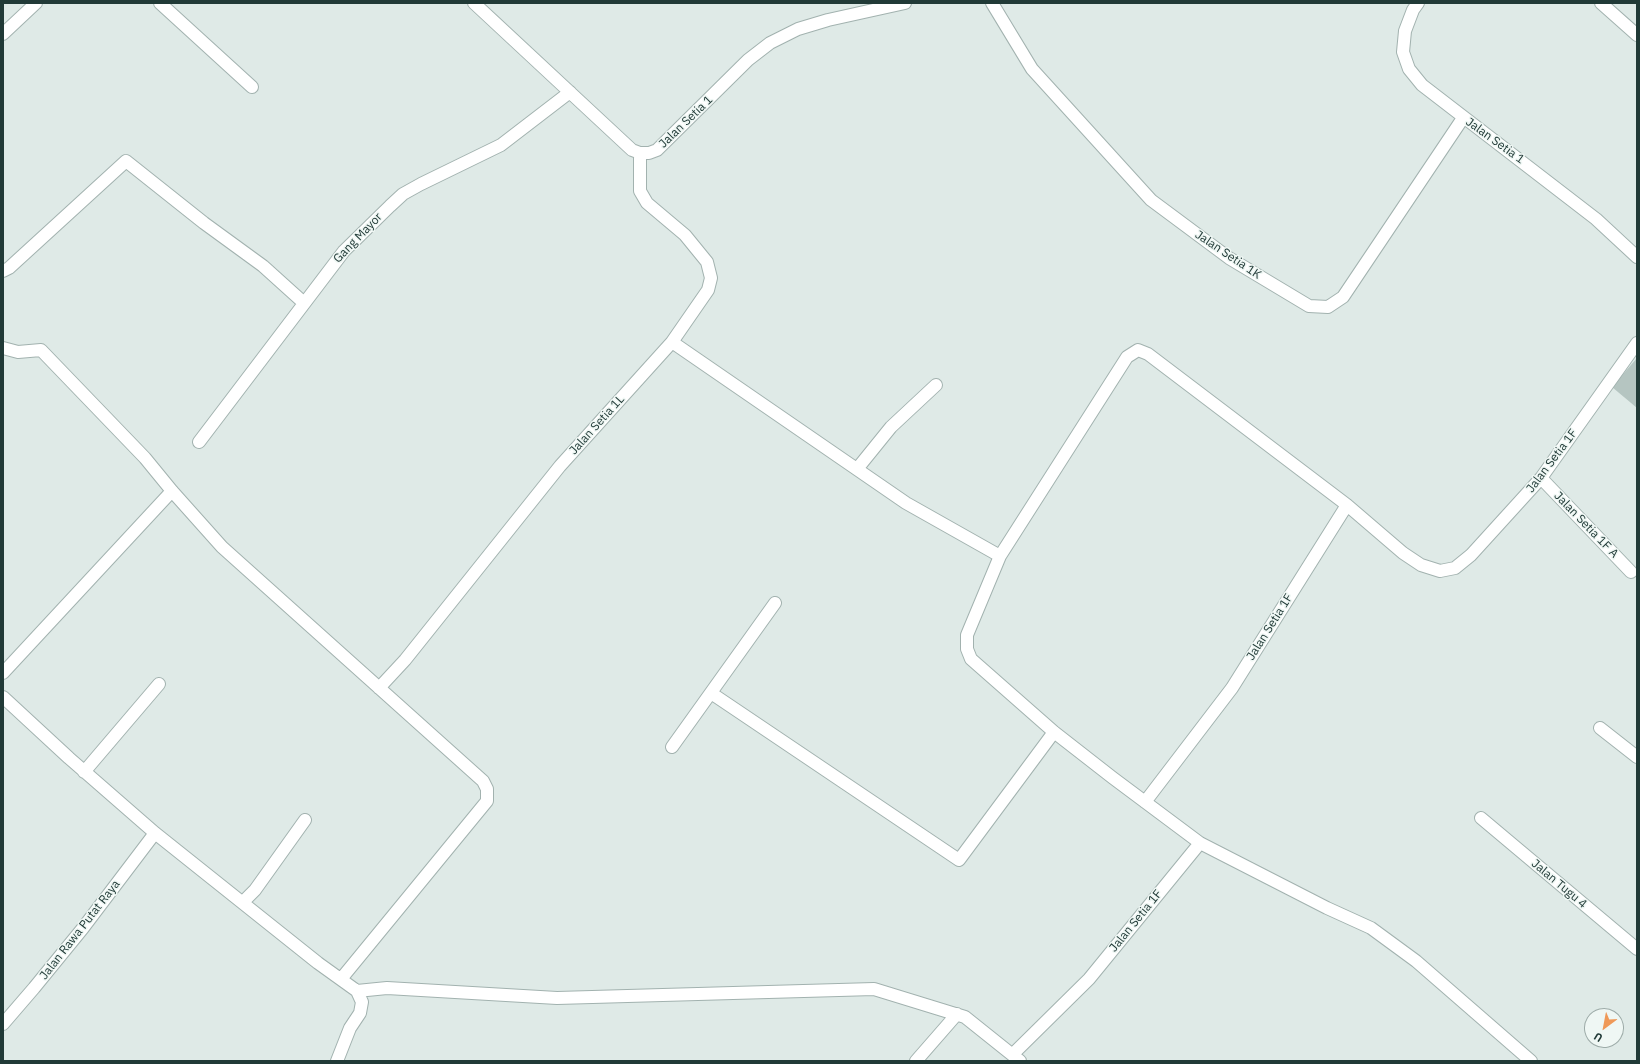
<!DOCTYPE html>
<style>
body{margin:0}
#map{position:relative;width:1640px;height:1064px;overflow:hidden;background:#dfeae7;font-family:"IBM Plex Sans",sans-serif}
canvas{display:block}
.frame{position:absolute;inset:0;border:4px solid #213a37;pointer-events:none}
.north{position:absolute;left:1584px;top:1008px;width:40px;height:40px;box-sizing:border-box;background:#eff7f4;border:1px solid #9daba8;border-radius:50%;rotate:212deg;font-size:11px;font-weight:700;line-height:16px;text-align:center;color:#213a37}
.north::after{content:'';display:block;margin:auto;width:14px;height:18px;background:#ef9958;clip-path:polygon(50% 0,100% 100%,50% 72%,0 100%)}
</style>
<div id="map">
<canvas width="1640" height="1064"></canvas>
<div class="frame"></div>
<div class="north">U</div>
</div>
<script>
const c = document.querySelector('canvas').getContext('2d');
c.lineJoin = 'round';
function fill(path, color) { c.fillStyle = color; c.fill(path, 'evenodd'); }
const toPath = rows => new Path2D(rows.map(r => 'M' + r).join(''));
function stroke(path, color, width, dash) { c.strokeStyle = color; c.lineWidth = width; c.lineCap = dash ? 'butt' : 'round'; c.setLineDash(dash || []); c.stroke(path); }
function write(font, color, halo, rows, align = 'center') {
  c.font = font + ' "IBM Plex Sans",sans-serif'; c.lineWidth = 3; c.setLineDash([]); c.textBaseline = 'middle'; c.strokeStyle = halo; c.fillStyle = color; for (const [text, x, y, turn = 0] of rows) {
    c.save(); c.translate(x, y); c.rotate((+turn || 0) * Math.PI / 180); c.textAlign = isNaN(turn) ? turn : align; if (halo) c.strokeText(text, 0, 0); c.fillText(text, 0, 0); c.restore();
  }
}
const building = toPath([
 [1637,358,1637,408,1612,387]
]);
const minor = toPath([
 [160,3,252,87],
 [474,3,632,150,640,153,649,153,657,150,748,60,770,43,798,29,828,20,905,3],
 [992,3,1032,69,1151,200,1229,258,1309,306,1328,307,1343,297,1463,118],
 [1418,3,1413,10,1405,31,1403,52,1409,69,1422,85,1596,219,1637,257],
 [1601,3,1637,35],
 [3,34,36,3],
 [3,271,9,268,126,161,204,223,263,266,304,303],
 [672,342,906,503,1000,556],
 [3,348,18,352,41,350,145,458,172,491,222,547,483,781,487,789,487,801,341,979],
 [199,442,344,251,390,206,403,194,421,184,501,145,570,92],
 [857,469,891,427,936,385],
 [1541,478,1631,572],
 [3,673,172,491],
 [379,688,405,660,560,466,672,342,708,290,711,278,707,262,685,235,647,203,640,191,640,153],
 [711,693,959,860,1054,732],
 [3,697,69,758,155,833,318,963,357,991,362,1002,360,1013,350,1028,337,1061],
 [1600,728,1637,757],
 [672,747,775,603],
 [84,772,159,684],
 [1145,802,1232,688,1347,505],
 [1481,818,1637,949],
 [243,902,255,890,305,820],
 [357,991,387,988,557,998,874,989,965,1017,1020,1061],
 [3,1024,34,988,83,928,155,833],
 [1013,1054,1089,979,1200,843],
 [916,1061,957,1014],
 [1531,1061,1416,961,1371,928,1327,908,1200,843,1113,778,1054,732,971,659,967,649,967,635,1000,556,1127,357,1138,350,1148,354,1347,505,1403,553,1421,565,1440,571,1455,568,1471,555,1541,478,1637,343]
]);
const streetNames = [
 ["Jalan Setia 1",686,122,-44],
 ["Jalan Setia 1",1495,141,36],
 ["Gang Mayor",358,238,-46],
 ["Jalan Setia 1K",1228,255,34],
 ["Jalan Setia 1L",597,425,-48],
 ["Jalan Setia 1F",1552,461,-53],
 ["Jalan Setia 1F A",1586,525,46],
 ["Jalan Setia 1F",1270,627,-58],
 ["Jalan Tugu 4",1559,884,40],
 ["Jalan Setia 1F",1136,921,-51],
 ["Jalan Rawa Putat Raya",80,930,-52]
];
fill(building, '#b5c5c1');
stroke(minor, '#a2b2af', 14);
stroke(minor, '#fff', 12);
write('12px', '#213a37', '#eff7f4', streetNames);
</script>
